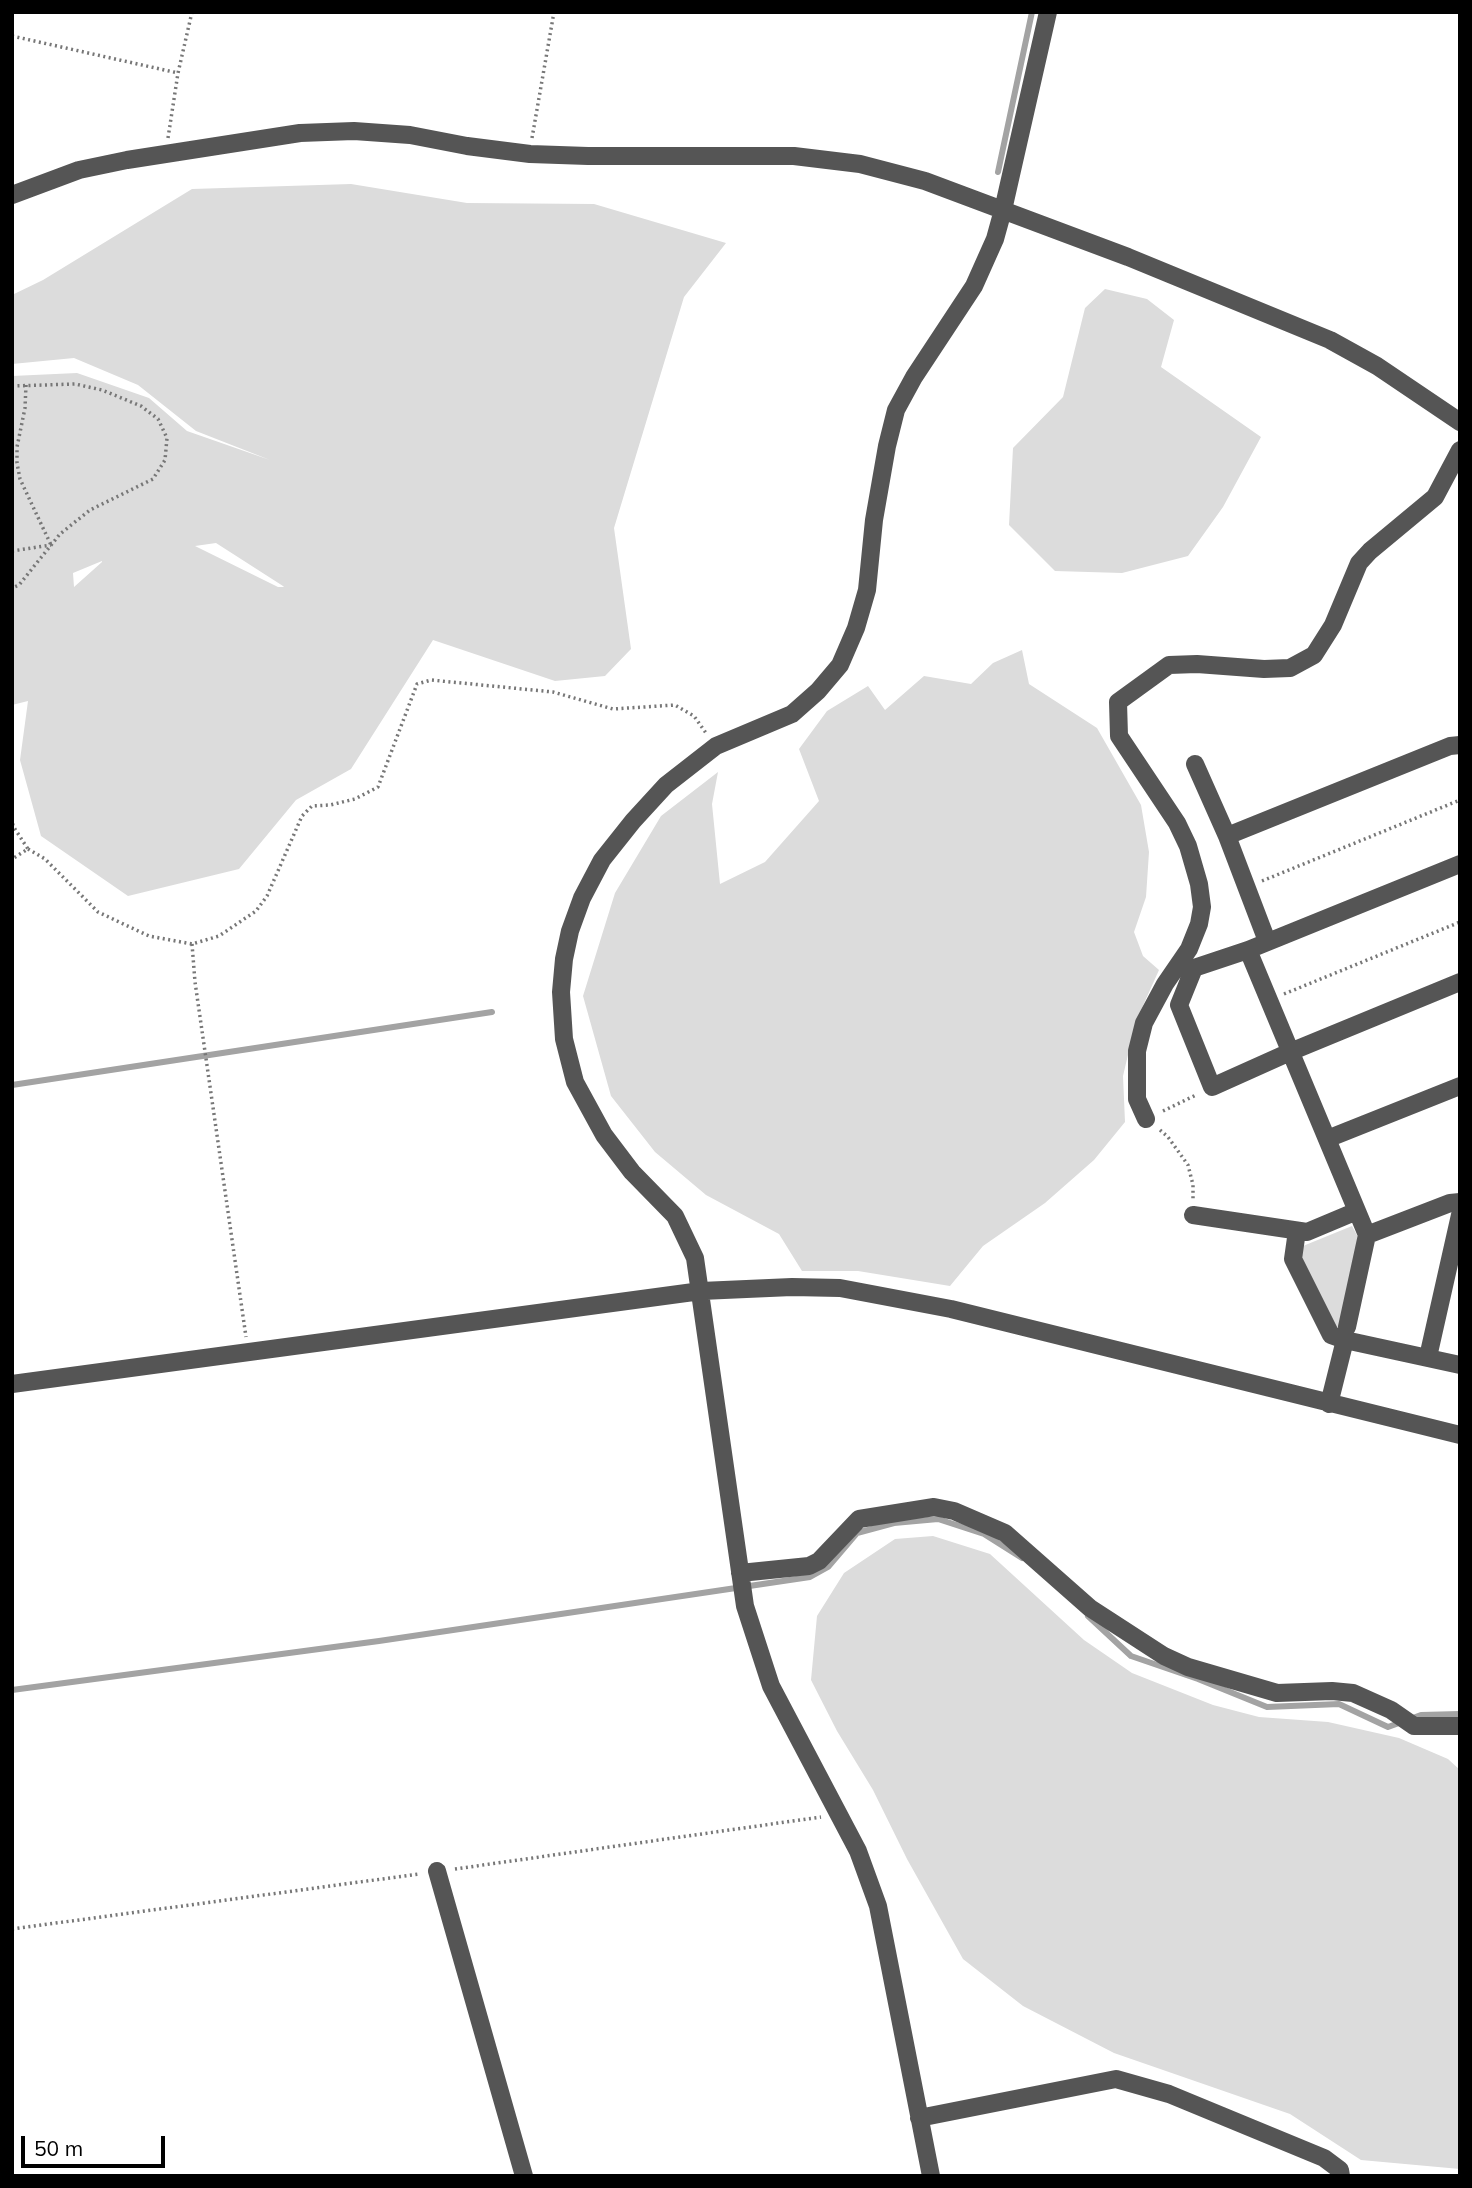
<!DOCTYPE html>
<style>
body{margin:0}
#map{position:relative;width:1472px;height:2188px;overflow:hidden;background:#fff;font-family:Mulish,sans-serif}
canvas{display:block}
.frame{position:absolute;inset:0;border:14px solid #000;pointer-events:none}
.scale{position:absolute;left:21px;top:2136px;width:144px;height:32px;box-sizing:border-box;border:4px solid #000;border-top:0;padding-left:9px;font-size:21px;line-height:24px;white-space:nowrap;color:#000;-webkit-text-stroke:5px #fff;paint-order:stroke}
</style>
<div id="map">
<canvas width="1472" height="2188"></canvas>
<div class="frame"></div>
<div class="scale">50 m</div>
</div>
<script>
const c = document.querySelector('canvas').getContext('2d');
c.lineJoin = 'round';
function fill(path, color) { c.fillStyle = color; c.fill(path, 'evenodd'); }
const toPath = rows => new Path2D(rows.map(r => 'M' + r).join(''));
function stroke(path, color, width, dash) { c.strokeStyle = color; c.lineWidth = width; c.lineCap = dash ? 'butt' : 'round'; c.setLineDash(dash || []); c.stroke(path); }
const green = toPath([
 [351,184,467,203,594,204,726,243,684,297,614,528,631,649,605,676,555,681,433,640,351,769,296,800,239,869,128,896,41,836,20,760,28,701,12,705,12,376,77,373,149,398,187,431,270,460,196,431,138,385,74,358,12,364,12,295,43,280,192,189],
 [216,543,283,586,284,587,278,587,195,546],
 [102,561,102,562,74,587,73,573],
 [1105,289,1147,299,1174,320,1161,367,1261,437,1223,507,1188,556,1122,573,1055,571,1009,525,1013,448,1063,397,1085,308],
 [1022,650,1029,684,1097,728,1141,805,1149,852,1146,897,1134,932,1143,956,1159,970,1136,1021,1123,1076,1125,1122,1094,1160,1045,1203,983,1246,950,1286,858,1271,802,1271,779,1234,706,1195,655,1152,611,1096,583,996,615,893,661,816,718,772,712,804,720,884,765,862,819,801,799,749,827,711,868,686,885,710,924,676,971,684,993,663],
 [1352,1226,1358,1237,1339,1328,1333,1327,1300,1260,1303,1246],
 [933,1536,990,1554,1084,1640,1132,1673,1213,1705,1259,1717,1328,1722,1399,1738,1448,1759,1460,1770,1460,2169,1361,2160,1290,2114,1114,2053,1023,2006,963,1959,907,1859,873,1790,837,1731,811,1680,817,1616,844,1573,895,1539]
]);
const stream = toPath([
 [998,172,1032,12],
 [12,1085,492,1012],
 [1088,1616,1131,1656,1198,1679,1267,1707,1339,1704,1388,1727,1421,1715,1460,1714],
 [12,1690,379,1641,810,1577,828,1567,857,1533,894,1523,938,1519,984,1534,1022,1558]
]);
const path = toPath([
 [12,36,178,73],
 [168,138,178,73,192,12],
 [532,138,554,12],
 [26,385,25,408,17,447,17,463,20,479,51,545],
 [12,386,75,384,102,390,141,406,158,419,167,438,165,460,153,479,90,510,60,534,19,585,12,588],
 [12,551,51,545],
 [12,818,13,826,28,849,12,859],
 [28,849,45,859,98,912,149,936,192,944,219,936,256,911,267,896,302,816,312,806,330,805,355,799,378,787,417,684,431,680,553,692,613,709,675,705,694,716,706,733],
 [1262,881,1460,800],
 [192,944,195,982,246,1337],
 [1284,994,1460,922],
 [1163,1111,1196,1095],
 [1160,1130,1168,1137,1188,1165,1193,1185,1193,1199],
 [455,1869,821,1817],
 [12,1929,419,1874]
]);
const minor = toPath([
 [12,195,79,170,127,160,300,133,354,131,410,135,467,146,530,154,588,156,794,156,860,164,925,181,1128,257,1330,340,1377,366,1460,422],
 [1195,764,1227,836,1267,941],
 [1227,836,1450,746,1460,745],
 [1460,864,1248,950,1194,968,1179,1005,1212,1087,1290,1052,1460,982],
 [1248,950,1367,1235,1450,1203,1460,1202],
 [1146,1119,1137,1099,1137,1051,1144,1023,1165,984,1189,949,1199,924,1202,907,1199,884,1188,846,1177,823,1119,736,1118,702,1169,665,1197,664,1264,669,1290,668,1314,655,1333,625,1359,563,1370,551,1435,497,1460,450],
 [1327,1139,1460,1086],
 [1193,1215,1307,1232,1357,1211],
 [1297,1231,1293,1259,1331,1335,1345,1340,1460,1365],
 [1347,1327,1367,1235],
 [1428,1357,1460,1215],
 [12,1384,701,1291,792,1287,840,1288,951,1309,1460,1435],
 [1329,1404,1345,1340],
 [740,1573,809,1566,819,1561,859,1519,934,1507,954,1511,1005,1533,1090,1608,1164,1656,1188,1667,1277,1693,1332,1691,1353,1693,1391,1710,1414,1726,1460,1726],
 [437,1871,524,2176],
 [919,2118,1116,2079,1169,2094,1324,2158,1340,2170,1341,2176],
 [931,2176,878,1906,858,1851,771,1686,745,1606,695,1258,675,1216,632,1172,604,1135,575,1082,564,1039,561,992,564,959,570,931,582,898,602,860,633,821,666,785,716,746,792,714,818,691,840,665,856,628,867,590,874,520,887,446,896,410,914,377,974,286,995,239,1003,210,1048,12]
]);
fill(green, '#dcdcdc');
stroke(stream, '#a3a3a3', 6);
stroke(path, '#777', 3.5, [2, 3.5]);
stroke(minor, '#555', 18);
</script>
